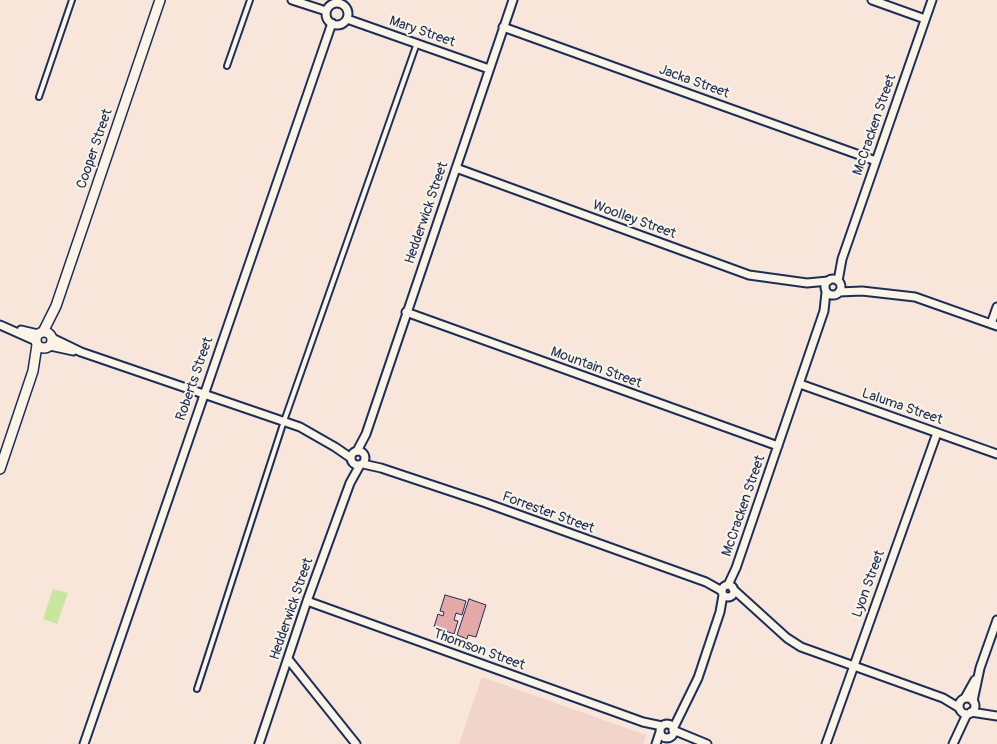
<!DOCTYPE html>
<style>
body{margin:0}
canvas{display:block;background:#f7e6d9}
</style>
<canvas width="997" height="744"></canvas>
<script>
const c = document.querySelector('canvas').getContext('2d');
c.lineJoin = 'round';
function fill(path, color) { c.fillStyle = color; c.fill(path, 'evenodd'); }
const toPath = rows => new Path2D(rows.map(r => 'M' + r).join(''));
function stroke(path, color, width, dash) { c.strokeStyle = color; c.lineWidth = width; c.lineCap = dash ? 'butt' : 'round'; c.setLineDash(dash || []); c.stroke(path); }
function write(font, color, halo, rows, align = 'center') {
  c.font = font + ' Pangolin,sans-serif'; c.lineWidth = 4; c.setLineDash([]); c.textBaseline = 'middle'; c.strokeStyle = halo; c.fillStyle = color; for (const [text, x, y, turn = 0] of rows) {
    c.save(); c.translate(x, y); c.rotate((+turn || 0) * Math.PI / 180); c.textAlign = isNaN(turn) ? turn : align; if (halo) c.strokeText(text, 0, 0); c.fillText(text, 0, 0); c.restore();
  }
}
const built = toPath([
 [482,677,646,735,643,744,459,744]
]);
const green = toPath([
 [53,589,68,593,57,624,43,619]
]);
const building = toPath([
 [445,595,466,601,462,615,456,613,454,620,458,621,454,634,434,627,438,614,443,616,444,612,440,611,445,595],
 [469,599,486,605,476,637,468,635,467,639,457,635,469,599]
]);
const service = toPath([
 [227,66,250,0],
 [39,97,72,0],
 [197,689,284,421,417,43]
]);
const minor = toPath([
 [292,0,326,11],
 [872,0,925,19],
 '326 14a11 11 0 1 1 22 0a11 11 0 1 1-22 0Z',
 [347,19,489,69],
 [503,27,876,161],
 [456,168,749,275,807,283,828,281],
 '825 287a8 8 0 1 1 16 0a8 8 0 1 1-16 0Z',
 [838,281,842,259,932,0],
 [839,292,862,291,915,297,997,326],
 [406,312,778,446],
 [991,324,997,307],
 [0,325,36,341],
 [21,330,38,334],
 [52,338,81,352,300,427,335,447,351,458],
 [50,346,73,351],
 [800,384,997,454],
 '351 458a7 7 0 1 1 14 0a7 7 0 1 1-14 0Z',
 [357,451,366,434,513,0],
 [363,464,381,468,486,503,706,582,722,591],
 [728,585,736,568,824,311,826,292],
 '722 591a6 6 0 1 1 12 0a6 6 0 1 1-12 0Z',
 [733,589,787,638,801,647,943,698,958,707],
 [307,601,643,722,662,726],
 [288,659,356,744],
 '959 706a8 8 0 1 1 16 0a8 8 0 1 1-16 0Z',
 [965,698,975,680],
 [973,701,980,668,997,620],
 [971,712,997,716],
 '660 731a7 7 0 1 1 14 0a7 7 0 1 1-14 0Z',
 [673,729,698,678,720,612,723,595],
 [673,730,707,744],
 [84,744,332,23],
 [259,744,307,601,350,483,360,465],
 [656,744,660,732],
 [826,744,937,433],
 [953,744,967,714]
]);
const tertiary = toPath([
 '36 340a8 8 0 1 1 16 0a8 8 0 1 1-16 0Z',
 [43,332,56,306,160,0],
 [0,469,33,371,37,345]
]);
const streetNames = [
 ["Mary Street",422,32,19],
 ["Jacka Street",694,82,20],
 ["McCracken Street",875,125,-71],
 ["Cooper Street",95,149,-71],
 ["Hedderwick Street",427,213,-71],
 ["Woolley Street",634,220,20],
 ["Mountain Street",596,368,20],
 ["Roberts Street",195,379,-71],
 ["Laluma Street",902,407,19],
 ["McCracken Street",744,506,-71],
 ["Forrester Street",548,513,20],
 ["Lyon Street",869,584,-70],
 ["Hedderwick Street",292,609,-71],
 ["Thomson Street",479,650,20]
];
fill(built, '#f1d4ca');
fill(green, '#c7e69e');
fill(building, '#e4a9a7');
stroke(building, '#1b2f5e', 1);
stroke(service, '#1b2f5e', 8);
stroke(minor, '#1b2f5e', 11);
stroke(tertiary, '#1b2f5e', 12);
stroke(service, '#fcf5e5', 4);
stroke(minor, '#fcf5e5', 7);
stroke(tertiary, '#fcf5e5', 9);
write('14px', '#1b2f5e', '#fcf5e5', streetNames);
</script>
